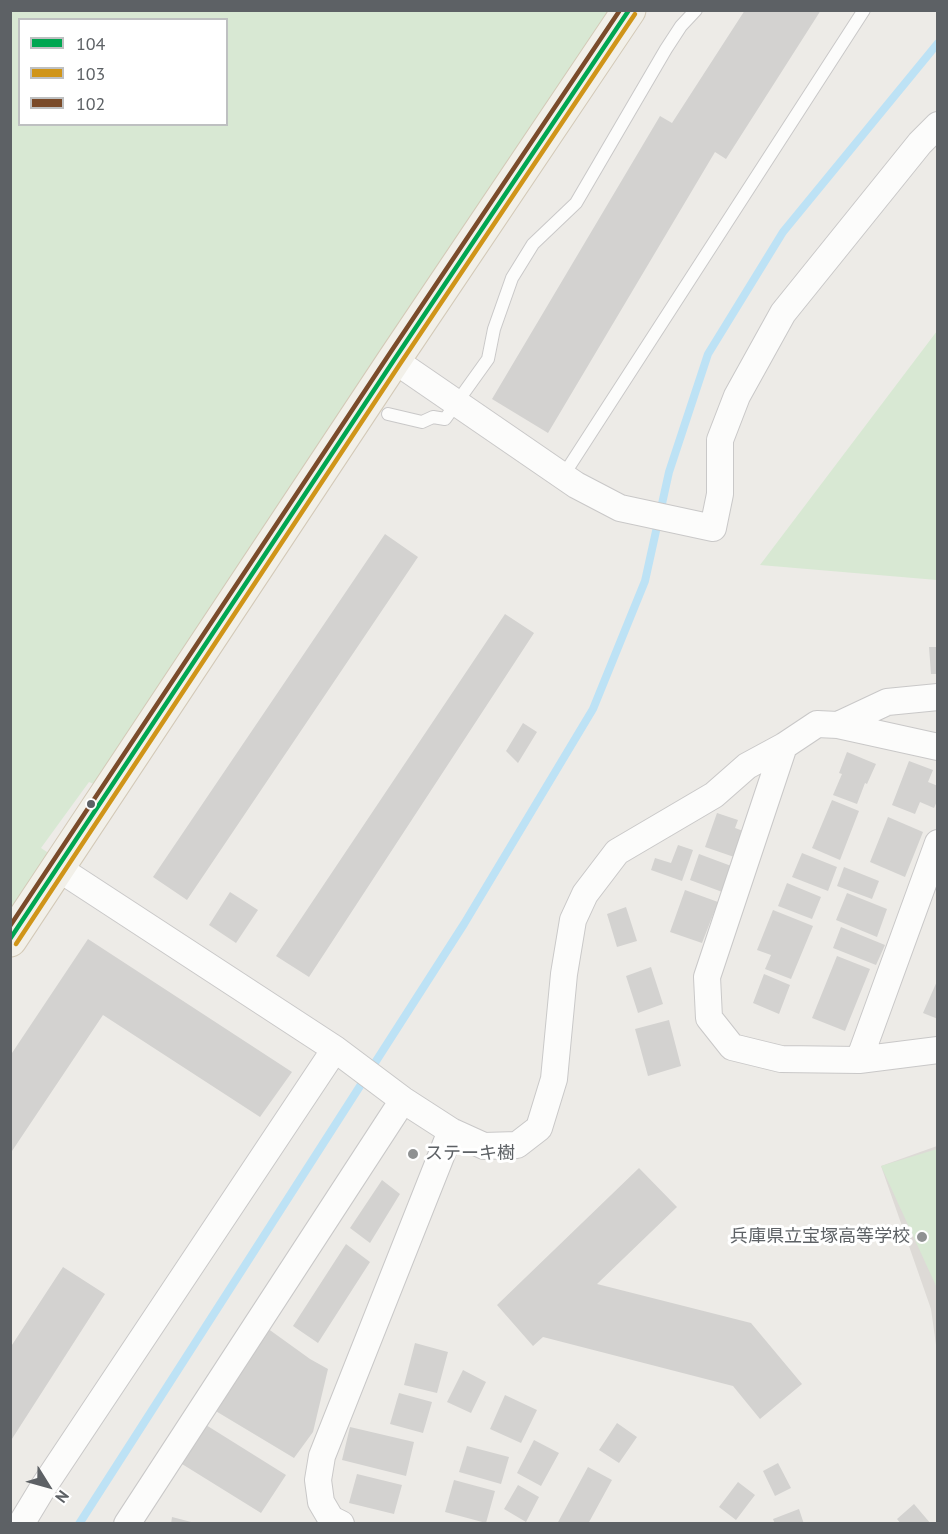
<!DOCTYPE html>
<meta charset="utf-8">
<style>
body{margin:0}
#map{position:relative;width:948px;height:1534px;overflow:hidden;background:#edebe7;font-family:"PT Sans",sans-serif}
canvas{display:block}
.frame{position:absolute;inset:0;border:12px solid #5d6165;pointer-events:none}
.legend{position:absolute;left:18px;top:18px;width:210px;height:108px;box-sizing:border-box;background:#fff;border:2px solid #bec0c1;margin:0;padding:8px 10px;list-style:none;font-size:18px;color:#5d6165}
.legend li{display:flex;align-items:center;gap:12px;height:30px}
.legend b{width:30px;border:2px solid #bec0c1}
.north{position:absolute;left:18px;top:1456px;width:60px;height:60px;-webkit-text-stroke:4px #fff;paint-order:stroke;rotate:127deg;font-size:16px;font-weight:700;line-height:24px;text-align:center;color:#5d6165}
.north::after{content:'';display:block;margin:auto;width:21px;height:27px;background:#5d6165;clip-path:polygon(50% 0,100% 100%,50% 72%,0 100%)}
</style>
<div id="map">
<canvas width="948" height="1534"></canvas>
<div class="frame"></div>
<ul class="legend">
<li><b style="height:8px;background:#00a651"></b>104</li>
<li><b style="height:8px;background:#d09519"></b>103</li>
<li><b style="height:8px;background:#7a4b2a"></b>102</li>
</ul>
<div class="north">N</div>
</div>
<script>
const c = document.querySelector('canvas').getContext('2d');
c.lineJoin = 'round';
function fill(path, color) { c.fillStyle = color; c.fill(path, 'evenodd'); }
const toPath = rows => new Path2D(rows.map(r => 'M' + r).join(''));
function stroke(path, color, width, dash) { c.strokeStyle = color; c.lineWidth = width; c.lineCap = dash ? 'butt' : 'round'; c.setLineDash(dash || []); c.stroke(path); }
function write(font, color, halo, rows, align = 'center') {
  c.font = font + ' "PT Sans","Noto Sans JP",sans-serif'; c.lineWidth = 6; c.setLineDash([]); c.textBaseline = 'middle'; c.strokeStyle = halo; c.fillStyle = color; for (const [text, x, y, turn = 0] of rows) {
    c.save(); c.translate(x, y); c.rotate((+turn || 0) * Math.PI / 180); c.textAlign = isNaN(turn) ? turn : align; if (halo) c.strokeText(text, 0, 0); c.fillText(text, 0, 0); c.restore();
  }
}
const education = toPath([
 [937,1146,937,1352,931,1309,881,1166]
]);
const green = toPath([
 [11,11,615,11,99,786,89,782,41,848,53,856,11,919],
 [20,20,226,20,226,124,20,124],
 [937,331,937,580,760,565],
 [937,1149,938,1149,937,1288,881,1166]
]);
const stream = toPath([
 [79,1524,464,924,593,709,645,581,669,472,708,354,783,232,938,43]
]);
const building = toPath([
 [745,10,821,10,726,159,715,152,548,433,492,399,660,116,672,123],
 [385,534,418,557,187,900,153,877],
 [505,614,534,633,309,977,276,956],
 [929,647,938,647,938,674,931,674],
 [523,723,537,732,518,763,506,751],
 [847,752,876,764,867,784,865,783,857,804,833,795,842,774,839,773],
 [909,761,933,770,928,782,938,786,938,799,934,808,920,802,915,814,892,805],
 [832,800,859,811,840,860,812,848],
 [717,813,738,820,735,828,749,833,740,859,705,847],
 [888,817,923,832,905,877,870,862],
 [678,845,693,850,682,881,651,870,655,858,671,863],
 [802,853,837,867,828,891,792,877],
 [699,854,734,867,725,893,690,880],
 [844,867,879,881,872,899,837,886],
 [787,883,821,897,812,919,778,906],
 [685,890,718,902,702,943,670,932],
 [230,892,258,910,236,943,209,925],
 [847,893,887,909,877,937,836,920],
 [626,907,637,941,617,947,607,914],
 [773,910,813,926,791,979,765,969,771,955,757,950],
 [841,927,885,945,876,965,833,948],
 [88,939,292,1072,260,1117,103,1015,10,1154,10,1056],
 [837,956,870,969,845,1031,812,1018],
 [651,967,663,1004,638,1013,626,976],
 [764,974,790,985,779,1014,753,1003],
 [938,979,938,1019,923,1013],
 [669,1020,681,1066,648,1076,635,1029],
 [639,1168,677,1207,597,1284,751,1323,802,1384,760,1419,733,1386,543,1337,533,1346,497,1305],
 [382,1180,400,1194,370,1243,350,1228],
 [346,1244,370,1262,318,1343,293,1326],
 [63,1267,105,1294,10,1442,10,1348],
 [267,1328,310,1359,328,1369,313,1432,294,1458,214,1410],
 [415,1343,448,1352,437,1393,404,1385],
 [463,1370,486,1382,471,1413,447,1402],
 [399,1393,432,1402,423,1433,390,1424],
 [505,1395,537,1410,521,1443,490,1429],
 [617,1423,637,1437,619,1463,599,1450],
 [206,1425,286,1475,261,1513,182,1464],
 [350,1427,414,1442,406,1476,342,1460],
 [534,1440,559,1453,541,1486,517,1473],
 [467,1446,509,1457,501,1484,459,1472],
 [778,1463,791,1488,775,1496,763,1471],
 [588,1467,612,1480,588,1524,557,1524],
 [357,1474,402,1485,394,1514,349,1503],
 [454,1480,495,1491,486,1523,445,1512],
 [738,1482,755,1495,736,1520,719,1507],
 [518,1485,539,1497,526,1522,504,1509],
 [914,1504,931,1524,901,1524,897,1519],
 [799,1509,804,1524,775,1524,773,1519],
 [172,1517,195,1523,195,1524,171,1524]
]);
const lane = toPath([
 [388,414,422,422,433,417,445,419,488,359,494,329,512,278,533,244,576,203,666,49,681,26,696,10],
 [563,476,864,10]
]);
const street = toPath([
 [394,360,576,485,620,508,713,528,720,494,720,440,737,396,783,313,920,143,938,125],
 [838,725,887,702,938,697],
 [784,746,707,977,709,1018,732,1047,781,1059,859,1060,938,1050],
 [58,868,335,1049,403,1100,451,1131,484,1146,517,1145,539,1128,554,1079,564,974,573,920,585,894,617,852,714,795,747,766,784,746,817,724,838,725,938,747],
 [859,1060,938,843],
 [21,1524,44,1486,335,1049],
 [127,1524,403,1100],
 [341,1524,331,1519,321,1502,318,1480,322,1456,451,1131]
]);
const primary = toPath([
 [10,940,394,360,629,10]
]);
const bus1 = toPath([
 [10,939,394,360,629,10]
]);
const bus2 = toPath([
 [16,944,400,364,635,14]
]);
const bus3 = toPath([
 [10,926,388,356,620,10]
]);
const markers = [
 [91,804,5,"#5d6165"],
 [413,1154,6,"#8f9192"],
 [922,1237,6,"#8f9192"]
];
const poiNames = [
 ["ステーキ樹",425,1154],
 ["兵庫県立宝塚高等学校",910,1237,"right"]
];
fill(education, '#dddad6');
fill(green, '#d8e8d3');
stroke(stream, '#bde2f5', 8);
fill(building, '#d3d2d0');
stroke(lane, '#c9c8c8', 14);
stroke(street, '#c9c8c8', 28);
stroke(primary, '#d3c9b7', 35);
stroke(lane, '#fcfcfb', 12);
stroke(street, '#fcfcfb', 26);
stroke(primary, '#f2f0e9', 33);
stroke(bus1, '#00a651', 4.5);
stroke(bus2, '#d09519', 4.5);
stroke(bus3, '#7a4b2a', 4.5);
for (const [x, y, r, color] of markers) { const dot = new Path2D(); dot.arc(x, y, r, 0, 2 * Math.PI); c.fillStyle = color; c.fill(dot); stroke(dot, '#fff', 2); }
write('18px', '#5d6165', '#fff', poiNames, 'left');
</script>
